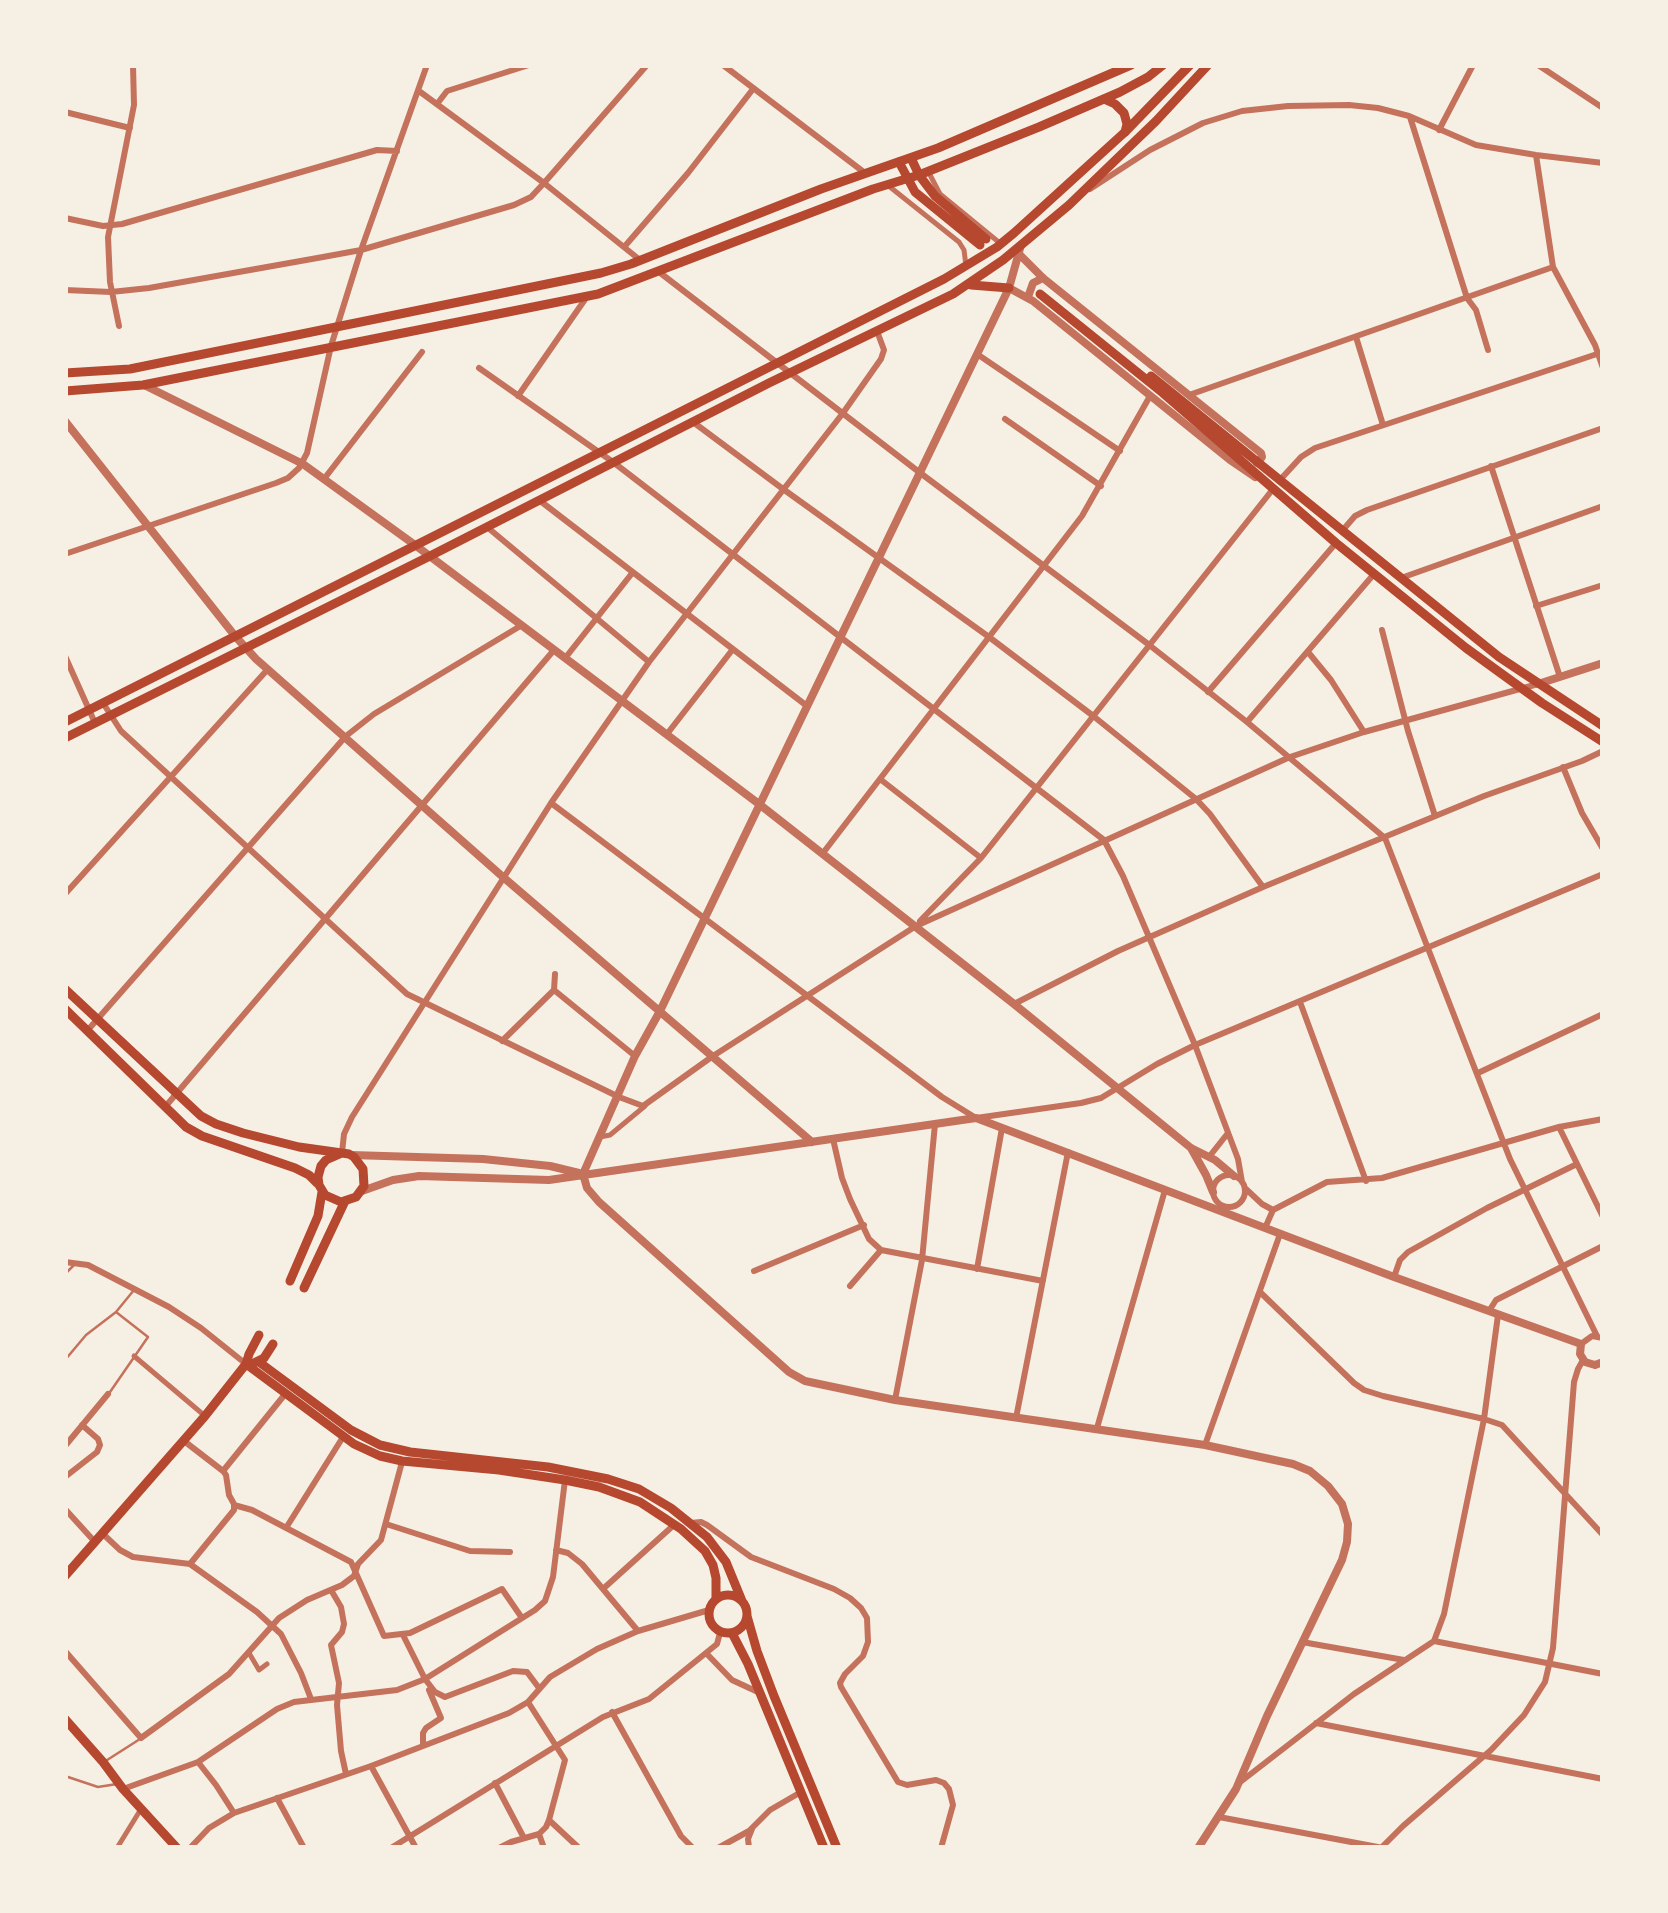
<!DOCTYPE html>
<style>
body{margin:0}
#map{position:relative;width:1668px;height:1913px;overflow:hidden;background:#f6efe4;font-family:"PT Sans",sans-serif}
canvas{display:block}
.frame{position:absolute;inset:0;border:68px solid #f6efe4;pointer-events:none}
</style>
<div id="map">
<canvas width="1668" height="1913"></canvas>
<div class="frame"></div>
</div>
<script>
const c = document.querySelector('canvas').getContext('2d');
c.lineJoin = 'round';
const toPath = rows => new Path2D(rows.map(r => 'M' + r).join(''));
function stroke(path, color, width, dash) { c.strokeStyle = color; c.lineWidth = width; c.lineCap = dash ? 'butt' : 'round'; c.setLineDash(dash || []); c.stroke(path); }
const service = toPath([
 [65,1274,75,1264],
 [65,1360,86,1335,116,1312,134,1290],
 [110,1392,148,1337,116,1312],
 [104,1762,140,1739],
 [65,1776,98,1787,117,1784]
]);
const pedestrian = toPath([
 [929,173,940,194,1001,244],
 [890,187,959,242,964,250,966,266],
 [600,1137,610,1135,645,1106],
 [134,1356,205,1416],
 [249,1653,259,1670,267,1664],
 [117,1848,141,1809]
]);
const minor = toPath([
 [723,65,865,173],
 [850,65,890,65],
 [1538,65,1603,108],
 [419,91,544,183,640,260],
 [437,104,447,91,529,65],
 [65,112,130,128],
 [1410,117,1467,298,1476,310,1488,350],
 [1439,130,1473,65],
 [1536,155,1553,267,1595,345,1603,368],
 [1090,189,1150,150,1203,123,1242,111,1288,106,1349,105,1378,108,1409,116,1476,145,1536,155,1603,163],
 [65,218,103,226,122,224,377,150,397,151],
 [625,246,688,173,753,89],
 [659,272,919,472,1148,644,1247,722,1385,838,1510,1159,1597,1336],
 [65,290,111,292,149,288,323,257,361,250,514,205,531,197,544,183,647,65],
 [119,326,110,282,108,237,134,105,133,65],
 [1356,337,1383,425],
 [977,354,1120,451],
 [479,368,613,462,1104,840,1123,876,1195,1045,1238,1159,1242,1182],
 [1189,395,1553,267],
 [518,396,586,298],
 [1005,419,1101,486],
 [693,422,783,489,989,637,1092,715,1196,799,1210,814,1263,887],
 [1491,466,1560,677],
 [324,479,422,352],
 [1279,481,1301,457,1315,448,1603,352],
 [539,500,807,706],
 [487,527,649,662],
 [1342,531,1355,516,1367,510,1603,428],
 [65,554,276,483,288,478,299,468,307,453,331,346,361,250,427,65],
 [1401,578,1603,506],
 [1536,606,1603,585],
 [1382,630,1408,731,1435,816],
 [1308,652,1331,680,1364,732],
 [65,656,95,723],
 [566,657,633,572],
 [1208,692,1336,543],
 [103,703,121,731,407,994,619,1097,643,1106,713,1056,916,926,1290,757,1364,732,1538,684],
 [1247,722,1374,574],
 [667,734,733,649],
 [1563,767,1582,813,1603,849],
 [880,779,981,858],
 [551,803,942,1097,976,1118,1081,1103,1101,1098,1157,1064,1195,1045,1603,874],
 [823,853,1082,516,1150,396],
 [65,894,268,669],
 [920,921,981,858,1273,489],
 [554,990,555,974],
 [1300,1002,1366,1181],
 [1014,1004,1118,951,1263,887,1484,796,1582,761,1603,751],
 [87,1031,346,736,374,714,522,625],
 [502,1041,554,990,635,1056],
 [1478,1073,1603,1014],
 [165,1107,554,650],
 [1559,1127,1603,1217],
 [833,1139,842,1178,850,1199,869,1239,881,1250,1043,1281],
 [342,1153,344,1134,352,1117,551,803,649,662,843,413,881,359,884,350,877,331],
 [1209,1157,1228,1133],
 '1213 1191a16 16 0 1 1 32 0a16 16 0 1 1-32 0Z',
 [1246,1189,1262,1204,1273,1210,1265,1228],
 [1273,1210,1327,1182,1382,1178,1559,1127,1603,1119],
 [65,1262,88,1265,169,1307,201,1328,246,1364],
 [977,1269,1002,1128],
 [754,1271,864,1225],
 [1394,1277,1400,1260,1408,1252,1487,1208,1577,1164],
 [850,1286,881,1250],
 [1261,1293,1354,1383,1364,1390,1383,1396,1484,1419,1502,1425,1603,1535],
 [1489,1311,1496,1300,1603,1246],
 [1581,1344,1592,1336,1603,1338],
 [895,1400,922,1260,935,1124],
 [1016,1418,1068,1152],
 [1097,1428,1165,1190],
 [184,1441,223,1471],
 [1205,1445,1280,1234],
 [65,1446,108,1394],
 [65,1477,97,1452,100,1445,98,1439,82,1425],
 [234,1505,252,1510,351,1562,384,1636,410,1633,502,1589,522,1618],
 [65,1509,95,1542],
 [691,1523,701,1522,707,1525,751,1557,834,1589,850,1598,861,1608,867,1618,868,1642,863,1656,845,1674,840,1683,841,1687,898,1782,907,1785,936,1780,944,1783,949,1789,953,1805,941,1848],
 [386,1524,470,1551,510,1552],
 [286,1528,343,1437],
 [103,1534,120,1550,133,1557,190,1564,257,1612,281,1634,301,1673,311,1699],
 [556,1550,568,1553,582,1564,638,1631],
 [190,1564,234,1510,234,1504,229,1495,226,1475,223,1471,286,1393],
 [604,1588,675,1524],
 [331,1590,341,1607,344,1624,342,1632,331,1645,339,1683,337,1705,341,1751,346,1774],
 [403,1635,425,1679],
 [1434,1641,1603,1674],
 [1302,1642,1404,1660],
 [65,1651,141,1738,229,1674,279,1618,307,1600,342,1585,354,1576,358,1564,381,1540,402,1462],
 [706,1653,732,1680,760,1693],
 [425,1679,535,1610,545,1601,553,1577,565,1480],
 [528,1702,565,1760,549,1820,546,1827,539,1834,544,1848],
 [612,1712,681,1836,693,1848],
 [1316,1723,1603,1779],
 [423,1746,423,1733,426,1728,441,1718,429,1690],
 [198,1762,216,1785,234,1813],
 [371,1766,416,1848],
 [495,1783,524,1838],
 [1239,1783,1354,1694,1434,1641,1444,1614,1484,1419,1498,1315],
 [123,1789,198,1762,277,1709,294,1702,397,1690,425,1679,435,1692,445,1697,513,1671,527,1672,539,1688],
 [277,1798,304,1848],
 [1219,1817,1383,1848],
 [549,1820,579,1848],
 [190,1848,209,1828,234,1813,371,1766,509,1713,528,1702,550,1677,597,1649,638,1631,709,1610],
 [391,1848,603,1717,649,1699,717,1644,720,1633],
 [499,1848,511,1842,539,1834],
 [718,1848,749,1831,770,1810,801,1792],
 [749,1848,748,1839,752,1829],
 [1381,1848,1403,1826,1491,1750,1524,1715,1545,1682,1553,1648,1574,1382,1578,1369,1583,1360]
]);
const tertiary = toPath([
 [1019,254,1043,278,1261,453,1262,457,1257,463],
 [1009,288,1033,301,1230,460,1255,477],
 [1028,297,1033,283,1043,278],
 [144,385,303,464,415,545,759,804,1014,1004,1191,1148,1215,1160,1234,1176],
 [65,421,235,636,256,659,503,877,812,1142],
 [1538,684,1603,663],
 [1191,1148,1206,1175,1213,1192],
 [351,1155,483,1159,550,1166,579,1173],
 [583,1174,587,1188,599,1202,789,1372,805,1381,895,1400,1205,1445,1293,1464,1310,1471,1328,1486,1342,1504,1348,1524,1347,1542,1342,1560,1267,1716,1236,1789,1198,1848],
 [583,1174,635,1056,660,1011,1009,288,1021,245],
 [362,1191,393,1180,419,1176,549,1180,976,1118,1394,1277,1581,1344,1580,1354,1585,1362,1595,1365,1603,1362]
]);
const secondary = toPath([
 [911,158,919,175,935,196,986,239],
 [899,162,915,192,980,245],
 [971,285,1009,288],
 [1040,294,1163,393,1336,543,1466,648,1542,703,1603,742],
 [1151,376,1499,657,1603,726],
 [65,722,944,279,997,247,1014,233,1125,132],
 [65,738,430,556,769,383,953,294,1003,260,1069,205,1156,121,1208,65],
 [65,989,201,1116,216,1124,243,1133,299,1147,349,1154,354,1157,363,1169,364,1186,356,1197,341,1202,325,1195,319,1185,318,1177,321,1166,326,1160,342,1153],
 [65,1009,186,1127,202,1136,295,1168,309,1175,317,1183],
 [290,1281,318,1216,322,1192],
 [304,1288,345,1201],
 [259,1362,351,1430,380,1445,410,1452,548,1467,608,1479,639,1489,671,1508,707,1537,726,1562,742,1601],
 [254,1363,264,1358,273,1344],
 [246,1364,354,1444,380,1456,402,1461,499,1470,565,1480,599,1487,640,1502,681,1529,705,1551,713,1565,716,1578,716,1599],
 [65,1576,205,1416,246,1364,249,1354,259,1335],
 '709 1614a19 19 0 1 1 38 0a19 19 0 1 1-38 0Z',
 [747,1616,757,1651,774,1696,837,1848],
 [732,1633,748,1664,824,1848],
 [65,1719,103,1762,123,1789,177,1848]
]);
const primary = toPath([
 [1104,99,1115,104,1124,113,1127,124,1125,132],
 [1125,132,1190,65],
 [65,373,130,369,601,273,631,264,821,189,938,148,1131,65],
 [65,391,143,385,598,294,873,189,919,175,1039,127,1120,92,1148,77,1163,65]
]);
stroke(service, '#c5725c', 2.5);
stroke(pedestrian, '#c5725c', 5);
stroke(minor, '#c5725c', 6);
stroke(tertiary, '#c5725c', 8);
stroke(secondary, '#b5482f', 9);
stroke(primary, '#b5482f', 9);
</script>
